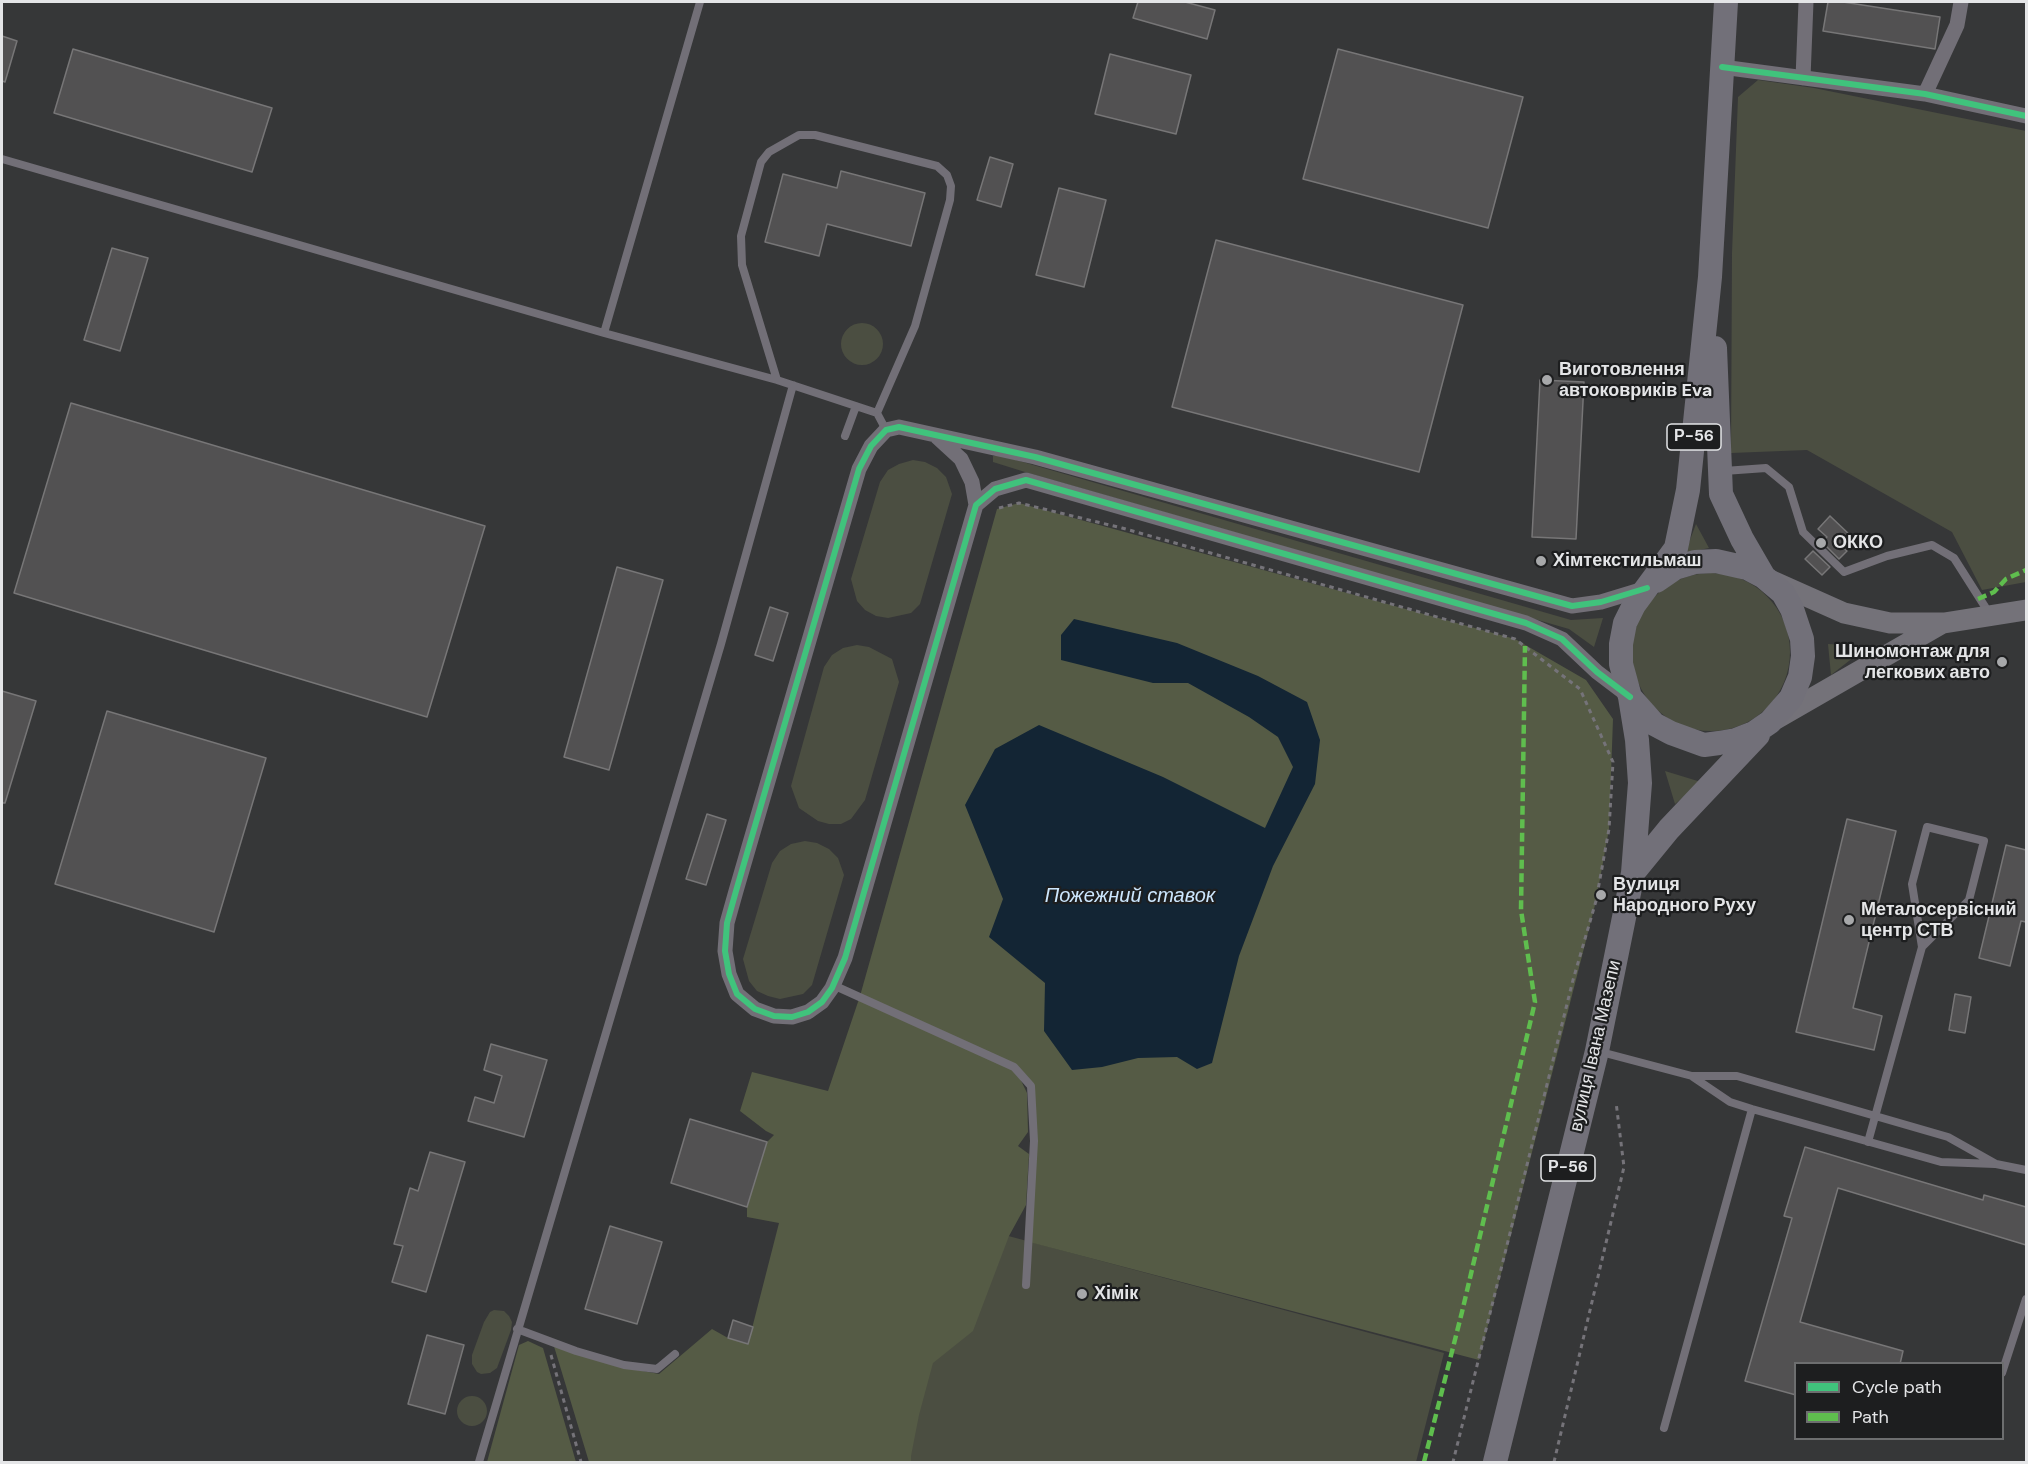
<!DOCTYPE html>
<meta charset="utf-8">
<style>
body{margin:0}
#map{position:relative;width:2028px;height:1464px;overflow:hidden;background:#363738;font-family:"DM Sans",sans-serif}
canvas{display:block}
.frame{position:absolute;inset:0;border:3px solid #e4e5e7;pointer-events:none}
.legend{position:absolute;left:1794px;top:1362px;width:210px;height:78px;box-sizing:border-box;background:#1d1e1f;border:2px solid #6d6e6f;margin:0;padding:8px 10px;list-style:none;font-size:18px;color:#e4e5e7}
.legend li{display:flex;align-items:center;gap:12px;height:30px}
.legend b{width:30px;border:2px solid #6d6e6f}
</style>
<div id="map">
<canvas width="2028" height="1464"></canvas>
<div class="frame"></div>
<ul class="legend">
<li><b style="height:8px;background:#40c37c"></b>Cycle path</li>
<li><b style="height:8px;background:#5fbe4e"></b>Path</li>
</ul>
</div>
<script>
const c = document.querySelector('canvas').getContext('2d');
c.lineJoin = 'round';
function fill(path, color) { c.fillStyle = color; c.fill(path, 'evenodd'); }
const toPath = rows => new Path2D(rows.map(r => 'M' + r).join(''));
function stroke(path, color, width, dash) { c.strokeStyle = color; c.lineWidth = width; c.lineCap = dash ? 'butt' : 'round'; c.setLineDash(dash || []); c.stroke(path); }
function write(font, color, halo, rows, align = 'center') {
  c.font = font + ' "DM Sans",sans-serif'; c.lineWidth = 4.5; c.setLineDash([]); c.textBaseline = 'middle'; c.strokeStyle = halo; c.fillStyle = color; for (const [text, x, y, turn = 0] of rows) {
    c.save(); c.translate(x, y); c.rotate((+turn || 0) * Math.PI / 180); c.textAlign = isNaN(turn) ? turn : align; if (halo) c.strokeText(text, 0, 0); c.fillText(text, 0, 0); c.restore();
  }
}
const green = toPath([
 [1758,80,1814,88,2026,131,2026,582,1982,590,1952,532,1807,450,1731,453,1732,253,1738,97],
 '841 344a21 21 0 1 1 42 0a21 21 0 1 1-42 0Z',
 [993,456,1002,456,1571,620,1603,618,1594,647,1569,629,1025,472,993,462],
 [913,460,925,462,937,468,946,477,952,494,920,604,911,613,888,618,876,616,865,610,857,601,851,579,880,482,888,470,899,464],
 [1696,524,1709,548,1685,553],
 '1632 652a79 79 0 1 1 158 0a79 79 0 1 1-158 0Z',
 [1828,644,1868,646,1831,675],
 [857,645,869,647,892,659,899,682,865,800,851,819,841,824,829,824,818,821,799,808,791,786,824,667,832,655,843,648],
 [1665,771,1701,782,1675,804],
 [805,841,817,843,829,849,838,858,844,875,812,985,803,994,780,999,768,996,757,991,749,981,743,959,772,863,780,851,791,844],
 [960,1223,1444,1353,1416,1462,887,1462],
 [494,1310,504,1311,509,1316,512,1322,511,1330,497,1368,490,1373,481,1374,477,1372,472,1364,472,1355,484,1322,490,1312],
 '457 1411a15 15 0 1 1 30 0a15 15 0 1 1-30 0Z'
]);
const forest = toPath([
 [1019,503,1515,639,1586,680,1613,719,1609,829,1596,901,1479,1360,1029,1242,1034,1141,1031,1087,1016,1070,1027,1093,1028,1132,1018,1146,1029,1154,1026,1205,1009,1236,973,1331,933,1363,919,1415,911,1456,911,1462,589,1462,553,1343,622,1367,659,1374,712,1329,728,1338,748,1344,779,1223,747,1217,747,1207,767,1142,774,1135,766,1131,740,1111,752,1072,828,1091,860,996,997,509],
 [528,1341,543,1348,576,1462,487,1462,519,1345]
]);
const water = toPath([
 [1074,619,1177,643,1258,676,1307,702,1320,740,1315,784,1273,866,1239,956,1212,1063,1197,1069,1177,1057,1138,1058,1102,1067,1072,1070,1044,1031,1045,983,989,937,1003,899,965,805,995,749,1039,725,1163,777,1265,828,1293,767,1278,737,1249,717,1188,683,1153,683,1061,660,1061,635]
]);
const building = toPath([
 [1138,2,1185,2,1215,10,1207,39,1133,18,1138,2],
 [1828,2,1843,2,1940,17,1935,49,1823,31,1828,2],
 [2,36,17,41,5,82,2,81,2,36],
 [73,49,272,108,252,172,54,113,73,49],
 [1338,49,1523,97,1488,228,1303,179,1338,49],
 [1110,54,1191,75,1176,134,1095,114,1110,54],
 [990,157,1013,164,1001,207,977,200,990,157],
 [841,171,925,193,911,246,827,224,819,256,765,242,783,174,837,188,841,171],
 [1059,188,1106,200,1084,287,1036,275,1059,188],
 [1216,240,1463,305,1419,472,1172,407,1216,240],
 [112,248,148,258,120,351,84,340,112,248],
 [1540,380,1584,382,1576,539,1532,537,1540,380],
 [71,403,485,526,427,717,14,593,71,403],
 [1830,516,1851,536,1841,546,1847,551,1839,559,1822,542,1827,537,1818,529,1830,516],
 [1813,551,1830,567,1822,575,1805,559,1813,551],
 [617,567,663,580,609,770,564,757,617,567],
 [770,607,788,613,773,661,755,655,770,607],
 [2,691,36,701,5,803,2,803,2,691],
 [107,711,266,758,214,932,55,884,107,711],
 [707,814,726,820,706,885,686,879,707,814],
 [1847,819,1896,831,1853,1008,1882,1016,1874,1050,1796,1032,1847,819],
 [2006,845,2026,850,2026,922,2021,921,2010,966,1979,958,2006,845],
 [1955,994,1971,997,1965,1033,1949,1030,1955,994],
 [491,1044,547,1060,524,1137,468,1121,475,1097,494,1103,502,1076,484,1070,491,1044],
 [690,1119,767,1142,747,1207,671,1183,690,1119],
 [1805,1147,1983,1200,1984,1195,2026,1207,2026,1245,1838,1188,1800,1322,1903,1351,1900,1364,1796,1364,1796,1395,1745,1381,1792,1218,1784,1216,1805,1147],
 [430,1152,465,1162,426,1292,392,1282,403,1246,394,1244,410,1188,418,1191,430,1152],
 [610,1226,662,1242,637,1324,585,1309,610,1226],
 [733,1320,753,1327,748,1344,728,1338,733,1320],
 [427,1335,464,1345,445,1414,408,1404,427,1335]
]);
const path = toPath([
 [999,508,1019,503,1122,528,1515,639,1580,689,1613,762,1609,829,1596,901,1573,980,1453,1462],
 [551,1355,581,1462],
 [1554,1462,1624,1167,1616,1102]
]);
const service = toPath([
 [2,159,604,333,777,380,877,413,886,430],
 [604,333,700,2],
 [777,380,742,265,741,236,761,162,769,152,799,135,815,135,937,166,947,175,951,186,950,200,915,326,877,413],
 [845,436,856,406],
 [1724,471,1766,468,1789,487,1803,532,1844,572,1887,556,1932,545,1954,558,1989,613],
 [833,985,1014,1067,1031,1086,1034,1141,1026,1285],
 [1601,1052,1692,1076,1737,1076,1948,1137,1996,1164,2026,1170],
 [1693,1077,1730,1102,1752,1109,1941,1162,1995,1164],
 [1868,1142,1922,947,1969,900,1984,841,1927,827,1912,884,1922,947],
 [517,1329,576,1351,624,1365,657,1369,675,1354],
 [2002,1373,2026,1299],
 [1664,1428,1752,1109],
 [479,1462,721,644,793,385]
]);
const minor = toPath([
 [1722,67,1925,94,2026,116],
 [1803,78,1806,2],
 [1925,94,1957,25,1961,2],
 [937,437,961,459,972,482,976,505],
 [1630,697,1597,672,1562,639,1526,623,1026,480,995,489,976,505,845,958,832,988,822,1002,808,1012,792,1017,774,1016,755,1009,737,994,729,974,725,951,727,923,736,891,859,469,871,446,886,430,899,427,1035,457,1572,606,1601,602,1647,588]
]);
const secondary = toPath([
 [1770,580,1844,613,1890,623,1944,623,2026,610],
 [1776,719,1941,624]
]);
const primary = toPath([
 [1715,348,1721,494,1742,539,1764,577],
 [1630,697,1654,724,1671,733,1704,745,1719,743,1736,740,1754,733,1770,722,1791,698,1800,677,1803,656,1802,639,1792,609,1783,593,1764,577,1747,568,1716,561,1695,562,1675,568,1656,581],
 [1633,873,1669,829,1758,735],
 [1495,1462,1597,1051,1633,873,1640,783,1637,740,1630,697,1621,664,1621,644,1625,623,1634,605,1676,548,1688,490,1710,277,1726,2]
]);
const quiet = toPath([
 [1978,599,1994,592,2006,579,2026,570],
 [1424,1462,1462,1312,1535,1002,1521,910,1525,646]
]);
const cycleway = toPath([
 [1722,67,1925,94,2026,116],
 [1630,697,1597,672,1562,639,1526,623,1026,480,995,489,976,505,845,958,832,988,822,1002,808,1012,792,1017,774,1016,755,1009,737,994,729,974,725,951,727,923,736,891,859,469,871,446,886,430,899,427,1035,457,1572,606,1601,602,1647,588]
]);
const markers = [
 [1547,380,6,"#a7a8aa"],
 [1821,543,6,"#a7a8aa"],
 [1541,561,6,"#a7a8aa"],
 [2002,662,6,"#a7a8aa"],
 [1601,895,6,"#a7a8aa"],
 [1849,920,6,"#a7a8aa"],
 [1082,1294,6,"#a7a8aa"]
];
const shields = [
 [1694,437,54],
 [1568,1168,54]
];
const shieldNames = [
 ["Р-56",1694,437],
 ["Р-56",1568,1168]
];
const poiNames = [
 ["Виготовлення",1559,370],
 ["автоковриків Eva",1559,391],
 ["ОККО",1833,543],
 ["Хімтекстильмаш",1553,561],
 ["Шиномонтаж для",1990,652,"right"],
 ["легкових авто",1990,673,"right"],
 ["Вулиця",1613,885],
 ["Народного Руху",1613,906],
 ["Металосервісний",1861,910],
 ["центр СТВ",1861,931],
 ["Хімік",1094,1294]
];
const streetNames = [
 ["вулиця Івана Мазепи",1596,1046,-77]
];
const waterNames = [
 ["Пожежний ставок",1130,897]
];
fill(green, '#4b4e41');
fill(forest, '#555b45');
fill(water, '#132534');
fill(building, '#525152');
stroke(building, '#777677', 1.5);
stroke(path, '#757379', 3, [4.5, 4.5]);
stroke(service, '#726f77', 8);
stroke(minor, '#726f77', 15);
stroke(secondary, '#747279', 21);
stroke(primary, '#727079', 24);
stroke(quiet, '#5fbe4e', 4.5, [9, 4.5]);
stroke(cycleway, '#40c37c', 6);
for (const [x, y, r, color] of markers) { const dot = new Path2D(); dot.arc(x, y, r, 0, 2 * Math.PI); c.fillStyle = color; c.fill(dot); stroke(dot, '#1d1e1f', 2); }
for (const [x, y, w] of shields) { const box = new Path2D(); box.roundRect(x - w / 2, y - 13, w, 26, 4.5); c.fillStyle = '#1d1e1f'; c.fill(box); stroke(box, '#e4e5e7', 1.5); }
write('bold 16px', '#e4e5e7', null, shieldNames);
write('bold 18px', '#e4e5e7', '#1d1e1f', poiNames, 'left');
write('18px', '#e4e5e7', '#1d1e1f', streetNames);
write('italic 20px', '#cce6fd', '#1d1e1f', waterNames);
</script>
